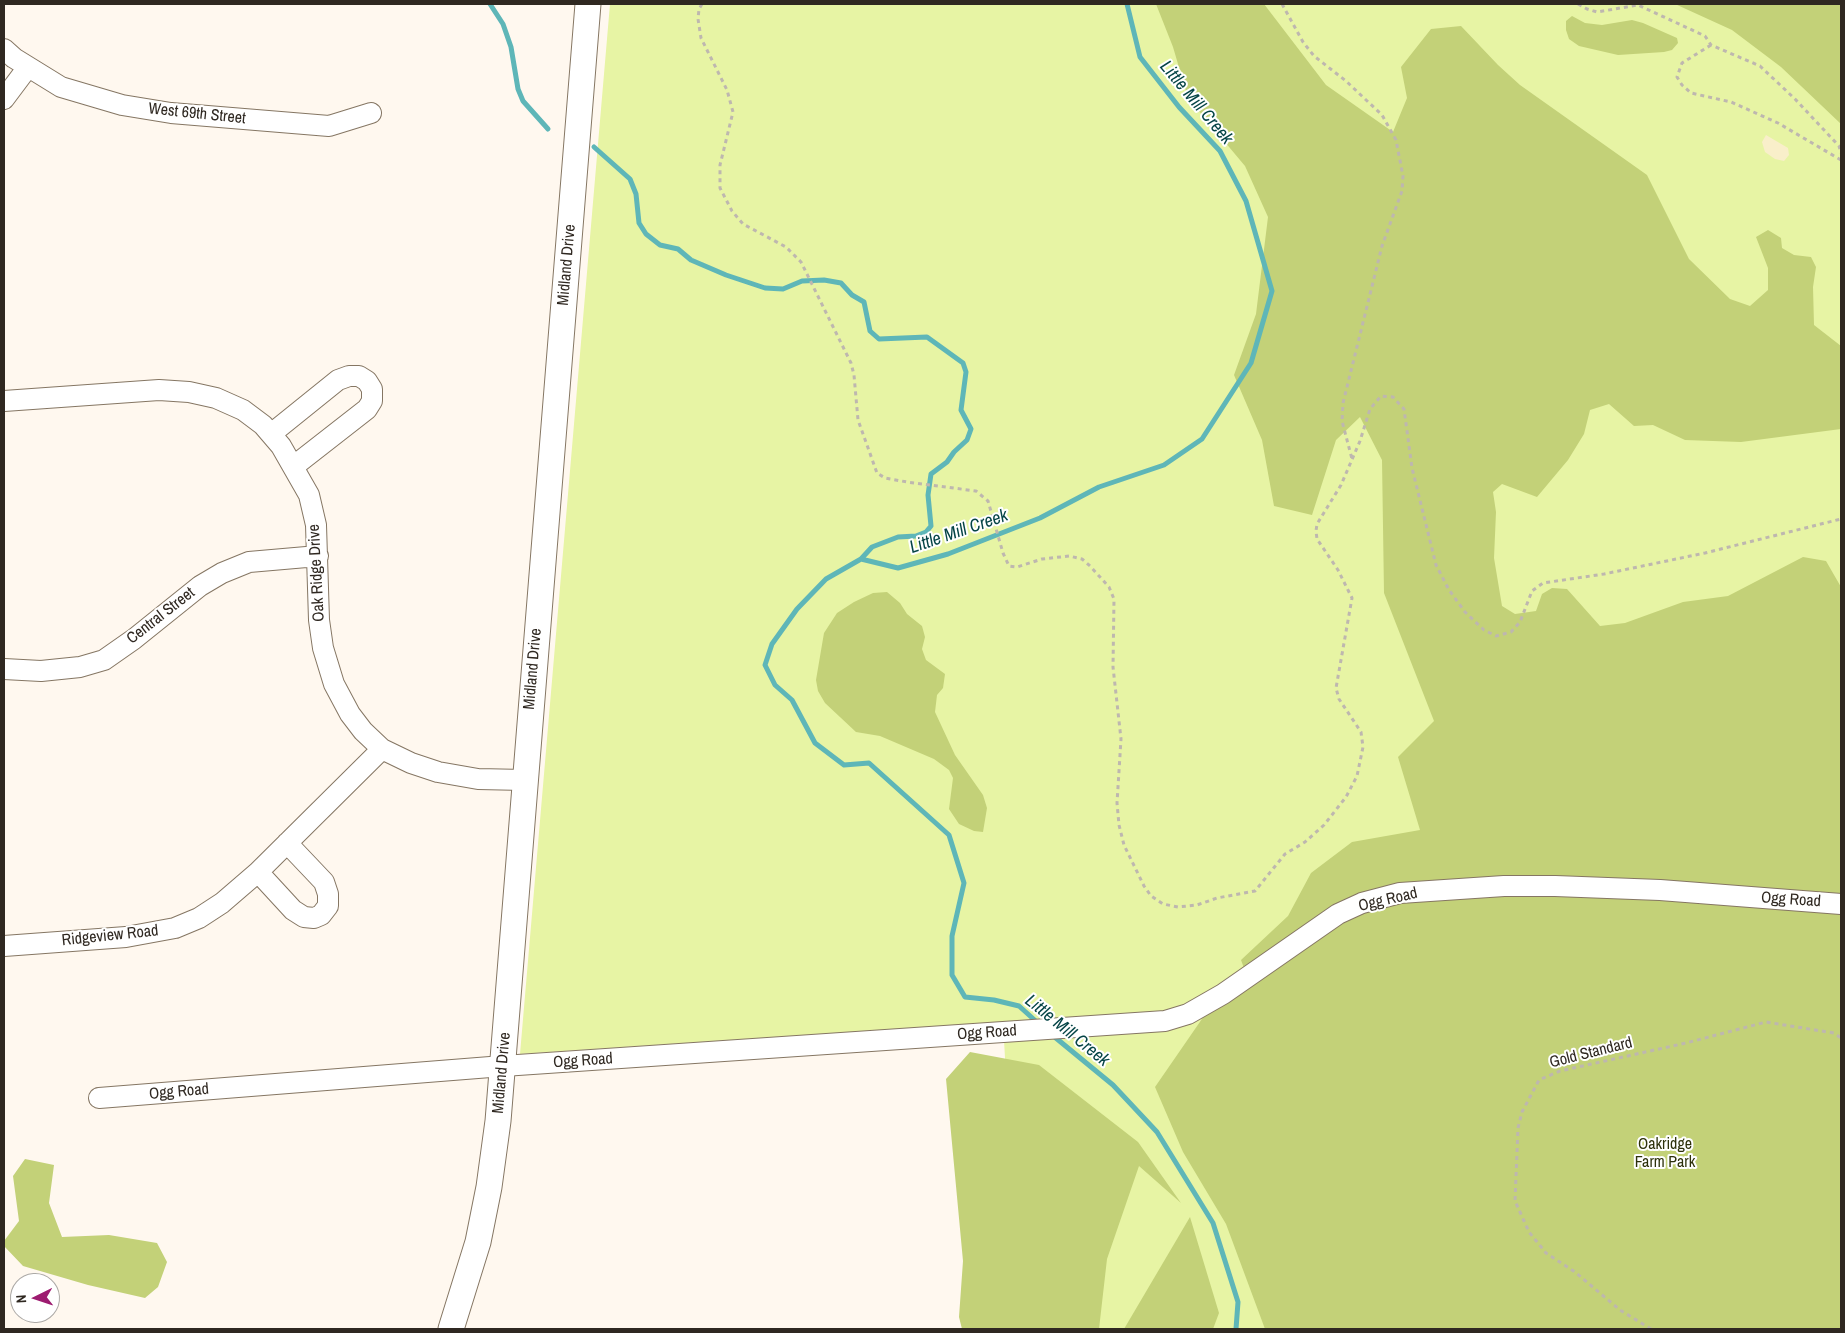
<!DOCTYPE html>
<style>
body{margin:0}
#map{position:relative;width:1845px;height:1333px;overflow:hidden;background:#fff8ef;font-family:"Archivo Narrow",sans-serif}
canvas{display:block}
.frame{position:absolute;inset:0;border:5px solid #2f2821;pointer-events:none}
.north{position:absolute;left:10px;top:1273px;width:50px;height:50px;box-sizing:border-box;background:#fff;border:1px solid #aca9a6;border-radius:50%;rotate:266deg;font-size:14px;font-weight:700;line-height:20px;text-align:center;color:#2f2821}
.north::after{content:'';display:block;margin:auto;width:18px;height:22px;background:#9d1c70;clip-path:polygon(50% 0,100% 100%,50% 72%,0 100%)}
</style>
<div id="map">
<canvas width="1845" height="1333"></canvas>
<div class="frame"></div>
<div class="north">N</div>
</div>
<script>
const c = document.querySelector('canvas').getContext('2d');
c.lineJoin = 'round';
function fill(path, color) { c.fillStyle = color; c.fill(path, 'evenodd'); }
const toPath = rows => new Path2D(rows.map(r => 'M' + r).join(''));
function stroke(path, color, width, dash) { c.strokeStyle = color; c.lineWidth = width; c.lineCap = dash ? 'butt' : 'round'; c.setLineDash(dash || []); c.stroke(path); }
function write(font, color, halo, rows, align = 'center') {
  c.font = font + ' "Archivo Narrow",sans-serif'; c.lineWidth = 4; c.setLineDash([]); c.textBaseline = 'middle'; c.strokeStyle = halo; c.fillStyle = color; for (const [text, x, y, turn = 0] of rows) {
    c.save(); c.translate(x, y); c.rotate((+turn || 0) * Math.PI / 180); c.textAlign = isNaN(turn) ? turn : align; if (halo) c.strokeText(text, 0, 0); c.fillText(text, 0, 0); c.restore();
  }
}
const green = toPath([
 [610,4,1841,4,1841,1329,1020,1329,1003,1022,520,1054]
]);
const forest = toPath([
 [1156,4,1264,4,1326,85,1393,132,1407,98,1401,67,1431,29,1461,26,1498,65,1520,85,1647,175,1689,259,1730,299,1750,306,1768,290,1768,268,1756,237,1768,230,1781,238,1782,248,1794,255,1811,257,1816,267,1813,287,1814,325,1841,346,1841,429,1741,442,1685,440,1653,425,1634,426,1609,404,1590,410,1584,434,1568,460,1537,497,1502,484,1493,492,1496,512,1494,558,1502,606,1515,614,1536,611,1542,594,1552,588,1567,589,1600,626,1625,623,1683,602,1728,596,1803,557,1826,561,1841,587,1841,1329,1265,1329,1226,1224,1183,1152,1155,1087,1204,1016,1251,987,1241,960,1288,916,1311,873,1352,842,1420,830,1398,757,1434,721,1384,593,1382,460,1360,417,1336,440,1312,515,1274,506,1262,440,1234,375,1256,314,1268,217,1245,166,1188,98,1173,47],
 [1675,4,1841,4,1841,124,1781,67,1732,30],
 [1572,16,1585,23,1602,25,1632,20,1643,23,1677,38,1678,43,1672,50,1664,52,1618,55,1579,46,1569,39,1566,30,1566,21],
 [887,592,900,603,907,614,922,626,925,637,922,649,926,660,945,674,943,688,937,695,935,712,955,755,983,795,987,808,983,832,974,831,959,824,949,809,953,778,949,770,934,759,880,736,856,732,825,703,818,691,816,680,824,633,837,613,854,602,873,593],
 [970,1052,1039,1065,1138,1142,1181,1203,1139,1166,1107,1259,1099,1329,962,1329,959,1317,963,1261,946,1079],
 [25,1159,54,1165,49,1203,62,1237,109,1235,157,1243,167,1262,158,1287,145,1298,88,1285,23,1266,4,1246,4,1241,19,1221,13,1176],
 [1190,1217,1219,1313,1213,1329,1124,1329]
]);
const sand = toPath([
 [1766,135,1788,148,1789,155,1784,161,1775,159,1765,152,1762,142]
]);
const stream = toPath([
 [490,4,503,24,511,47,518,89,523,101,548,129],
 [594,147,630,179,636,194,639,223,646,234,660,245,678,249,691,260,726,275,765,288,783,289,802,281,824,280,841,283,852,295,864,302,870,331,879,339,927,337,963,363,966,372,961,410,971,429,967,440,954,452,947,462,931,474,928,495,931,526,926,532,916,536,898,537,872,547,861,559],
 [1039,1024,1019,1006,994,1000,965,997,952,975,952,936,964,883,949,835,869,763,844,765,815,743,792,700,775,685,765,665,772,644,797,609,826,579,861,559,898,568,948,554,1040,518,1099,487,1164,465,1202,439,1251,363,1272,291,1246,201,1220,151,1179,107,1140,57,1127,4],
 [1051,1034,1113,1085,1157,1132,1213,1223,1238,1302,1236,1329]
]);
const path = toPath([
 [702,4,699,9,698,19,701,38,727,90,733,112,720,165,720,188,732,211,743,224,786,247,801,262,851,363,854,375,858,420,877,473,885,478,907,482,976,491,988,501,1003,553,1009,566,1017,567,1042,559,1069,556,1082,559,1090,566,1109,587,1114,599,1113,667,1121,739,1117,803,1119,825,1124,845,1144,886,1151,896,1163,904,1178,907,1197,905,1217,898,1255,891,1285,854,1305,842,1324,825,1346,797,1357,776,1363,747,1361,732,1339,699,1336,688,1352,598,1338,570,1317,539,1316,531,1317,524,1341,485,1360,441,1370,409,1381,396,1393,397,1404,409,1412,468,1436,565,1449,590,1465,612,1484,630,1496,636,1511,632,1520,622,1532,591,1543,583,1604,574,1705,553,1841,519],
 [1282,4,1303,42,1314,56,1346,81,1382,115,1396,140,1403,176,1402,191,1382,246,1343,403,1342,421,1352,459],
 [1578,4,1587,9,1597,12,1638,5,1705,36,1711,45,1760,66,1795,99,1839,146,1841,153],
 [1711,45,1682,63,1677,77,1682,85,1691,93,1731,102,1778,123,1841,160],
 [1651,1329,1620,1310,1575,1272,1546,1253,1529,1232,1515,1201,1518,1128,1522,1112,1539,1080,1560,1071,1686,1043,1766,1022,1834,1033,1841,1038]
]);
const minor = toPath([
 [4,49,14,58,61,87,122,105,171,113,329,126,371,113],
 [4,99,28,67],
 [4,401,159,390,189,392,216,398,243,410,263,425,281,446,309,495,316,525,319,620,323,648,334,684,350,714,363,731,382,749,411,763,438,772,478,779,524,780],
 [271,434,338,380,349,376,359,376,367,381,372,389,372,401,367,409,294,466],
 [4,669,41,671,80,667,104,660,134,639,200,586,222,573,249,562,318,556],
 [258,872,293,910,304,917,314,918,321,915,328,906,328,894,324,882,287,843],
 [4,946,126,937,175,928,199,918,222,903,258,872,382,749],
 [99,1098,503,1066,1165,1021,1188,1014,1223,994,1338,914,1362,903,1400,893,1504,886,1555,886,1660,890,1841,904]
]);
const major = toPath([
 [451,1329,478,1242,489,1187,498,1121,588,4]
]);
const streetNames = [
 ["West 69th Street",197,114,6],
 ["Midland Drive",567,265,-85],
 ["Oak Ridge Drive",317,573,-93],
 ["Central Street",161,616,-38],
 ["Midland Drive",533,669,-85],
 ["Ogg Road",1388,900,-13],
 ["Ogg Road",1791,900,4],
 ["Ridgeview Road",110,936,-6],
 ["Ogg Road",987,1033,-4],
 ["Gold Standard",1591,1053,-14],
 ["Ogg Road",583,1061,-4],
 ["Midland Drive",502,1073,-85],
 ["Ogg Road",179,1092,-5]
];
const parkNames = [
 ["Oakridge",1665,1145],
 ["Farm Park",1665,1163]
];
const waterNames = [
 ["Little Mill Creek",1196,103,50],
 ["Little Mill Creek",959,532,-19],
 ["Little Mill Creek",1067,1031,39]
];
fill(green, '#e7f4a4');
fill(forest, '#c3d178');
fill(sand, '#f9efca');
stroke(stream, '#5eb6b8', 5);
stroke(minor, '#857663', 22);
stroke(major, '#857663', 27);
stroke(path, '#beb7af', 3, [4, 4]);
stroke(minor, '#fff', 20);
stroke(major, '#fff', 25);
write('16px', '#2f2821', '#fff', streetNames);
write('16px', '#2d310b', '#fff', parkNames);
write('italic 18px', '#054446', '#fff', waterNames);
</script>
